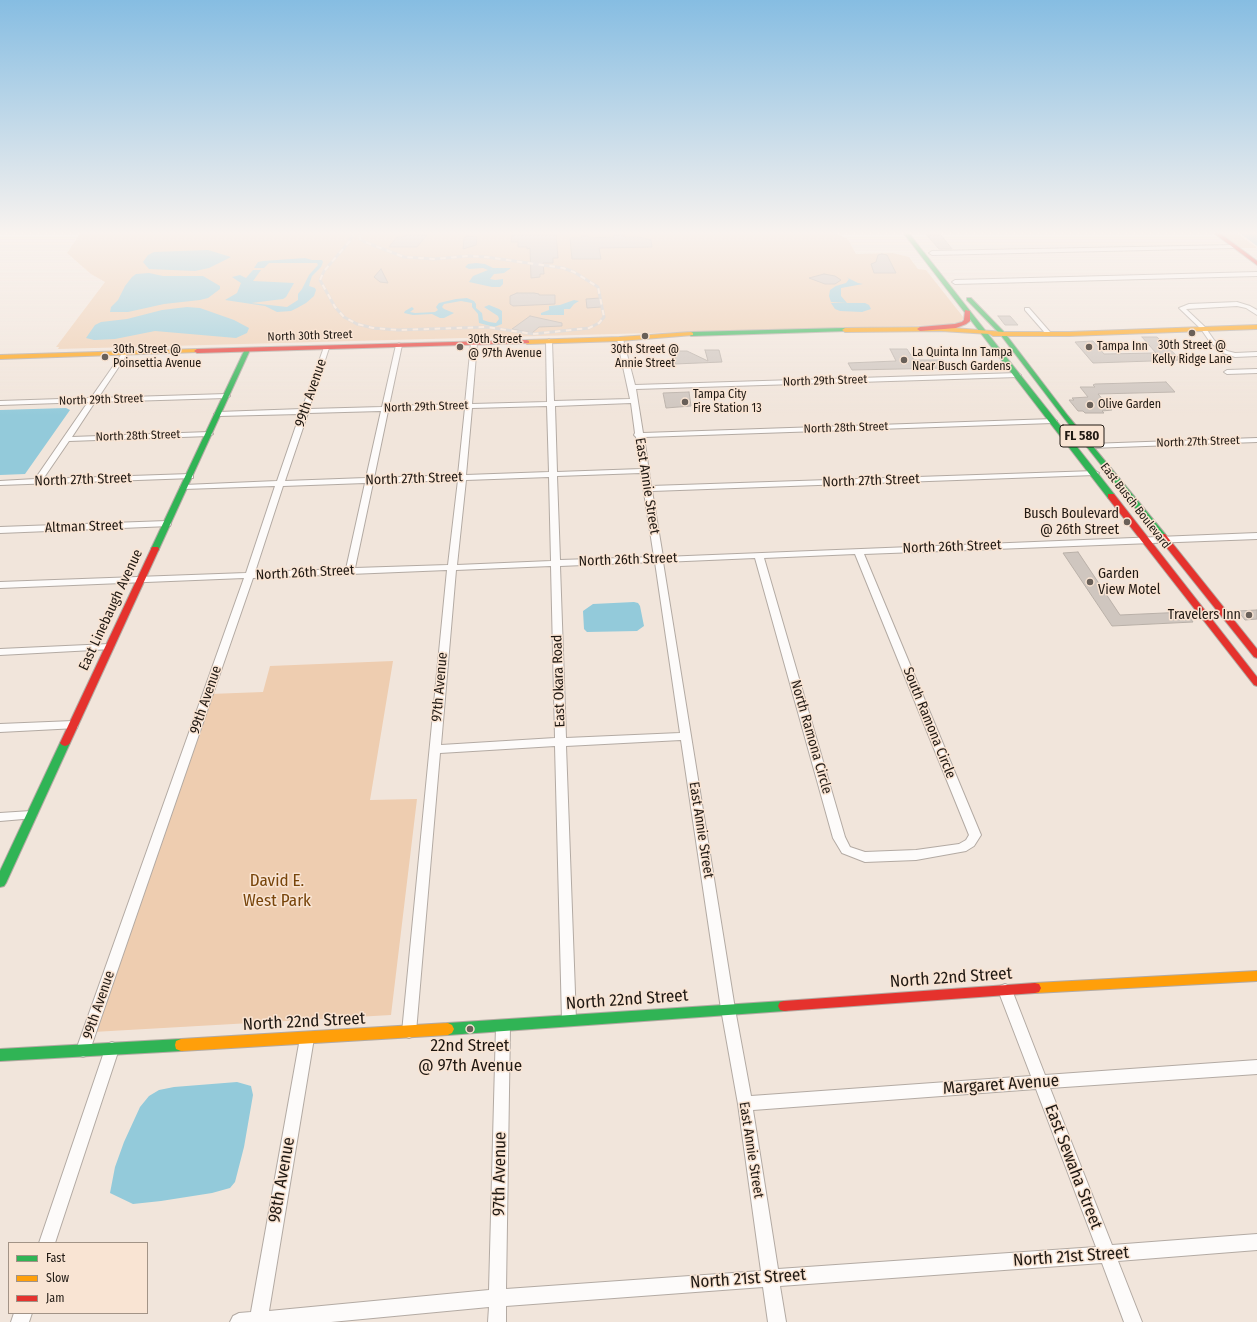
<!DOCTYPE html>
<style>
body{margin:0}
#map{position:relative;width:1257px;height:1322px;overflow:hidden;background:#f1e5db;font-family:"Fira Sans Condensed",sans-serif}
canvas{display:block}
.legend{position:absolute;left:8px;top:1242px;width:140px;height:72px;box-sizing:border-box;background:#f9e4d3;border:1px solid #a29386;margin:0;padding:5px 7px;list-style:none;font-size:12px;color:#201913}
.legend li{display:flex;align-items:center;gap:8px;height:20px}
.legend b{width:20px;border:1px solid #a29386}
</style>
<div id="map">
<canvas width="1257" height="1322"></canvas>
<ul class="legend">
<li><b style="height:5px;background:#30b455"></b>Fast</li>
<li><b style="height:5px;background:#ff9f0a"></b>Slow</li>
<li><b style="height:5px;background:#e5322d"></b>Jam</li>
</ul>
</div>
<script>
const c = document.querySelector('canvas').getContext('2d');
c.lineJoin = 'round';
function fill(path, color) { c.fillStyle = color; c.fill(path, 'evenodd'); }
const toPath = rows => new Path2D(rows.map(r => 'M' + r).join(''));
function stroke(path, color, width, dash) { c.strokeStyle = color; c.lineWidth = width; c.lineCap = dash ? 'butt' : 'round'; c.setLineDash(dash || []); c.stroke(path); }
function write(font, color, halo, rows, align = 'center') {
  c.font = font + ' "Fira Sans Condensed",sans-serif'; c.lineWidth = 3; c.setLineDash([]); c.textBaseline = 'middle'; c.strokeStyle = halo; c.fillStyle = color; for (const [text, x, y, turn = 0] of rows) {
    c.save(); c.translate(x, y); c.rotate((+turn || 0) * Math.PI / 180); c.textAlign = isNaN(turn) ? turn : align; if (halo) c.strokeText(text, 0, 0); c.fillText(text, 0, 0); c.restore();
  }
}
const green = toPath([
 [112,231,837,231,836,234,847,238,856,254,893,253,909,257,918,269,926,270,964,318,960,323,948,325,58,349,59,347,56,347,105,282,91,274,67,253,81,232],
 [1216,231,1234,231,1257,248,1239,248],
 [393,661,370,800,417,799,391,1015,93,1032,210,694,263,692,270,666]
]);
const water = toPath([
 [1238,231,1257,231,1257,246,1245,237],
 [208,250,231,257,209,268,195,271,149,269,143,262,148,255,154,252],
 [305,258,312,260,322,260,323,262,321,267,312,276,310,282,309,286,315,288,316,290,314,296,306,303,297,308,291,311,277,312,265,306,225,300,237,293,241,283,232,277,240,275,246,278,253,270,261,270,253,281,294,283,286,297,283,299,251,303,287,307,298,300,298,294,302,289,309,275,318,265,317,263,269,263,264,268,254,268,258,262,263,261],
 [476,263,485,264,493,268,511,268,504,273,494,274,490,279,495,280,503,279,503,284,500,287,492,287,469,282,473,276,488,270,483,268,469,269,465,267,468,264],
 [149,273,163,276,203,276,220,286,220,289,208,298,200,300,164,304,128,312,110,312,111,307,118,300,125,286,132,277,136,274],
 [846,277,858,283,863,284,841,288,841,296,847,303,831,302,829,296,830,290,836,286,846,283,849,279],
 [467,298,474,301,476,304,476,308,482,313,483,320,489,322,496,323,499,319,498,316,484,307,489,305,499,309,502,311,502,324,494,327,479,323,478,314,472,307,472,303,461,301,444,304,442,307,444,309,454,313,444,318,440,318,432,314,413,315,404,313,405,311,412,307,414,309,410,312,415,313,435,312,438,310,436,307,439,303,456,299],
 [574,300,579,301,574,304,570,309,564,309,564,315,541,315,541,313,549,310,549,306,560,305],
 [831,303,865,303,869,305,871,309,862,312,840,311,835,309],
 [187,307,200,308,234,320,249,328,247,333,236,338,155,331,115,339,94,340,86,338,95,325,101,322,127,319,162,310],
 [66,408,70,410,25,474,0,475,0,410],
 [634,602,638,603,640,606,644,626,637,631,587,632,584,629,583,611,593,604],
 [237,1082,251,1086,253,1095,244,1147,235,1182,230,1188,212,1193,161,1201,133,1204,110,1193,115,1167,124,1142,140,1107,149,1096,159,1090,174,1087]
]);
const building = toPath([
 [513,231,554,231,555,233,556,233,558,258,553,258,553,263,543,263,544,274,540,274,540,277,531,278,530,248,527,249,527,247,518,247,518,242,511,242,513,231],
 [923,231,938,231,952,249,939,249,923,231],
 [409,234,427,235,417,247,389,247,397,237,402,237,409,234],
 [624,234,624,237,639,237,651,240,652,247,599,248,601,259,572,259,570,238,581,238,581,236,588,236,588,238,614,237,614,235,624,234],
 [467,236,477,237,476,245,463,249,464,238,467,236],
 [882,254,887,255,896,273,874,273,871,264,876,262,878,255,882,254],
 [381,269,388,283,380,282,374,277,381,269],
 [824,274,835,276,841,280,835,284,825,284,809,278,824,274],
 [517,293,534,293,539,294,539,295,555,295,555,304,513,306,510,304,510,296,517,293],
 [600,298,601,307,587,308,586,299,600,298],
 [530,316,562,323,562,326,539,327,532,333,512,329,530,316],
 [998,316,1010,316,1018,325,1005,325,998,316],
 [1142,337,1157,337,1181,360,1093,363,1075,342,1093,341,1104,354,1156,353,1142,337],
 [890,349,907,349,914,360,943,360,948,368,852,370,848,363,896,361,890,349],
 [705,350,719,350,722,362,675,364,675,351,687,351,708,361,705,350],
 [1166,382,1175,392,1098,394,1112,410,1102,411,1104,413,1085,413,1083,411,1078,411,1069,400,1074,400,1072,398,1088,397,1080,387,1095,387,1093,385,1095,384,1166,382],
 [689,392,691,406,666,408,663,393,689,392],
 [1078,552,1120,615,1186,612,1193,622,1112,626,1063,553,1078,552],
 [1257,610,1257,619,1245,620,1238,611,1257,610]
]);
const street = toPath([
 [1235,245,1236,246,1233,248,932,255,929,253,932,251,1235,245],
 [1257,272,1257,276,955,284,952,282,955,280,1257,272],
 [1237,302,1250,306,1257,310,1257,315,1246,308,1237,306,1186,309,1205,327,1214,340,1227,351,1235,353,1257,352,1257,356,1235,357,1223,353,1210,342,1201,329,1179,308,1189,304,1237,302],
 [1025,308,1029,308,1050,332,1050,334,1046,334,1025,310,1025,308],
 [620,337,623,339,635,385,1018,373,1021,375,1018,377,636,389,643,433,1053,419,1057,421,1053,423,644,437,651,486,1095,471,1099,473,1095,475,652,491,663,557,1257,533,1257,539,864,554,981,835,974,846,966,851,916,860,865,862,842,853,833,838,755,558,663,562,735,1009,751,1096,1031,1076,998,990,1000,986,1005,984,1010,986,1012,990,1045,1075,1257,1060,1257,1074,1050,1088,1112,1245,1257,1234,1257,1250,1118,1261,1142,1322,1124,1322,1102,1263,780,1286,786,1322,768,1322,763,1287,506,1306,506,1322,488,1322,489,1307,331,1322,230,1322,233,1316,239,1313,251,1312,300,1038,302,1033,307,1032,312,1033,314,1038,269,1311,489,1290,496,1026,498,1022,503,1020,508,1022,510,1026,506,1289,761,1271,738,1104,721,1009,681,740,566,746,576,1020,574,1024,569,1026,564,1024,562,1020,555,746,440,753,416,1032,414,1036,409,1038,404,1036,402,1032,447,570,253,578,90,1050,88,1055,83,1057,78,1055,76,1050,244,578,0,588,0,582,246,573,275,486,184,489,180,487,184,485,277,481,300,414,218,416,214,414,218,412,302,409,324,347,329,348,309,409,382,407,396,345,399,343,402,345,389,406,465,404,471,343,474,341,477,343,472,404,547,402,546,341,549,339,552,341,554,401,630,399,617,339,620,337],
 [631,403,635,433,634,435,636,437,641,469,557,472,555,406,631,403],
 [547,406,549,472,466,475,472,408,547,406],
 [465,408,458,475,374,478,388,411,465,408],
 [381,411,366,478,285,481,308,413,381,411],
 [641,473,654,557,560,560,557,476,641,473],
 [549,477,551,561,457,565,466,480,549,477],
 [458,480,448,565,355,568,373,483,458,480],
 [365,483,346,569,255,572,283,486,365,483],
 [855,554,969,835,966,840,959,844,916,850,865,852,850,847,845,837,764,558,855,554],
 [655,562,680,733,566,738,560,566,655,562],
 [551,566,555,738,441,745,456,570,551,566],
 [1036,1089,1096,1247,778,1269,753,1110,1036,1089],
 [125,351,128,353,98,398,226,394,230,396,226,398,95,402,72,437,209,432,213,434,209,436,69,441,43,479,190,474,193,474,193,478,0,485,0,481,35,479,88,402,0,405,0,401,91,398,123,352,125,351],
 [1257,369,1257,373,1227,374,1224,372,1227,370,1257,369],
 [1257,438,1257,442,1090,448,1086,446,1090,444,1257,438],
 [167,521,170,522,171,524,170,526,0,533,0,527,167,521],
 [109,644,112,645,114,647,112,649,0,655,0,649,109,644],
 [73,721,77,722,78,725,77,728,0,732,0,724,73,721],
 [31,811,35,812,37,815,35,818,0,821,0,813,31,811],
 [112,1042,117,1044,119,1049,55,1243,39,1243,105,1049,107,1044,112,1042],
 [14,1313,32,1313,29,1322,11,1322,14,1313]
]);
const fast = toPath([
 [902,231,907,231,1114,494,1114,498,1108,498,902,231],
 [967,298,971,298,1004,332,1068,416,1165,534,1166,536,1165,538,1159,538,1064,418,1000,334,967,300,967,298],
 [845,328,847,329,847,331,691,336,688,334,691,332,845,328],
 [245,349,250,350,159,549,158,551,152,551,151,549,245,349],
 [65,740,68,741,70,743,6,883,4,886,0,887,0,871,60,743,62,741,65,740],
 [784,1001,788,1002,790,1006,788,1010,784,1011,448,1035,444,1033,442,1029,444,1025,448,1023,784,1001],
 [181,1039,186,1041,187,1045,186,1049,181,1051,0,1061,0,1049,181,1039]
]);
const slow = toPath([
 [1257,325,1257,329,1069,336,993,336,990,334,941,331,845,332,842,330,845,328,941,327,1004,332,1069,332,1257,325],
 [691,332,693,333,693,335,620,341,527,344,524,342,527,340,620,337,691,332],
 [197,349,200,351,199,352,0,359,0,355,197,349],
 [1257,971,1257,981,1035,993,1031,992,1029,988,1031,984,1035,983,1257,971],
 [448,1023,452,1025,454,1029,452,1033,448,1035,181,1051,176,1049,175,1045,176,1041,181,1039,448,1023]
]);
const jam = toPath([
 [1211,231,1217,231,1257,261,1257,265,1211,231],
 [965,310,970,311,970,321,966,324,956,328,920,331,917,329,920,327,955,324,962,322,964,320,965,310],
 [527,340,529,341,529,343,197,353,194,351,197,349,527,340],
 [1108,494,1114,494,1257,677,1257,686,1254,685,1108,498,1108,494],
 [1159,534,1165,534,1257,649,1257,658,1254,657,1159,538,1158,536,1159,534],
 [152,547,158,547,159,549,70,743,68,745,65,746,62,745,60,743,152,547],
 [1035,983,1039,984,1041,988,1039,992,1035,993,784,1011,780,1010,778,1006,780,1002,784,1001,1035,983]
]);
const rail = toPath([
 [355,231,349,242,324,271,320,280,335,307,344,317,357,324,373,328,398,330,487,327,533,334,589,328,599,323,604,317,598,287,574,272,563,268,486,257,468,256,434,259,404,257,365,242,360,239,359,231]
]);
const markers = [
 [1192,333,4,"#696059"],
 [645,336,4,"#696059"],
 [460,347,4,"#696059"],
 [1089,347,4,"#696059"],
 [105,357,4,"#696059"],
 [904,360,4,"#696059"],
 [685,402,4,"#696059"],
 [1090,405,4,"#696059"],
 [1127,522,4,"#696059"],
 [1090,582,4,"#696059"],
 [1249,615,4,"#696059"],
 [470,1029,4,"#696059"]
];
const farStreetnames = [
 ["North 30th Street",310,336,-2],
 ["North 29th Street",825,381,-2],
 ["North 29th Street",101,400,-2],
 ["North 29th Street",426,407,-2],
 ["North 28th Street",846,428,-2],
 ["North 28th Street",138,436,-2],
 ["North 27th Street",1198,442,-2],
 ["East Busch Boulevard",1135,506,52]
];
const farPoinames = [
 ["30th Street",468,340],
 ["@ 97th Avenue",468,354],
 ["30th Street @",1192,346,"center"],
 ["Kelly Ridge Lane",1192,360,"center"],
 ["Tampa Inn",1097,347],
 ["30th Street @",113,350],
 ["Poinsettia Avenue",113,364],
 ["30th Street @",645,350,"center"],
 ["Annie Street",645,364,"center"],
 ["La Quinta Inn Tampa",912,353],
 ["Near Busch Gardens",912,367],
 ["Tampa City",693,395],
 ["Fire Station 13",693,409],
 ["Olive Garden",1098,405]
];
const shields = [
 [1082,436,44]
];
const shieldNames = [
 ["FL 580",1082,436]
];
const streetNames = [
 ["99th Avenue",311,393,-71],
 ["North 27th Street",414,479,-2],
 ["North 27th Street",83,480,-2],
 ["North 27th Street",871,481,-2],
 ["East Annie Street",647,486,81],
 ["Altman Street",84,527,-2],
 ["North 26th Street",952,547,-2],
 ["North 26th Street",628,560,-2],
 ["North 26th Street",305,573,-3],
 ["East Linebaugh Avenue",111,610,-65],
 ["East Okara Road",559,681,-92],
 ["97th Avenue",440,687,-85],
 ["99th Avenue",206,700,-71],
 ["South Ramona Circle",929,723,68],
 ["North Ramona Circle",811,737,74],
 ["East Annie Street",701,830,81],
 ["99th Avenue",99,1005,-71],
 ["East Annie Street",751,1150,81]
];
const poiNames = [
 ["Busch Boulevard",1119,514],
 ["@ 26th Street",1119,530],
 ["Garden",1098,574,"left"],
 ["View Motel",1098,590,"left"],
 ["Travelers Inn",1241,615]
];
const nearParknames = [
 ["David E.",277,881],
 ["West Park",277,901]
];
const nearStreetnames = [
 ["North 22nd Street",951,978,-4],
 ["North 22nd Street",627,1000,-4],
 ["North 22nd Street",304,1022,-3],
 ["Margaret Avenue",1001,1085,-4],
 ["East Sewaha Street",1073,1167,69],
 ["97th Avenue",500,1174,-89],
 ["98th Avenue",282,1180,-80],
 ["North 21st Street",1071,1257,-4],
 ["North 21st Street",748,1279,-4]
];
const nearPoinames = [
 ["22nd Street",470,1046],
 ["@ 97th Avenue",470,1066]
];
fill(green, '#eecdb0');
fill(water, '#93cada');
fill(building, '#cfc6bf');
stroke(building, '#b9b0a8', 1);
stroke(street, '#b3aaa3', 2);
stroke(fast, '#b3aaa3', 2);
stroke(slow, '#b3aaa3', 2);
stroke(jam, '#b3aaa3', 2);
fill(street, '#fdfbfa');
fill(fast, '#30b455');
fill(slow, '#ff9f0a');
fill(jam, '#e5322d');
stroke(rail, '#cecbc8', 3);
stroke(rail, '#f9e4d3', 2, [5.5]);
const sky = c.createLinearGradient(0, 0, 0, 416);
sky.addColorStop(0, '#86bde2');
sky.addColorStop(0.56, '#f9f3ef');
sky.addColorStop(1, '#f9f3ef00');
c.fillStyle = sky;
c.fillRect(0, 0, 1257, 416);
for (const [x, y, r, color] of markers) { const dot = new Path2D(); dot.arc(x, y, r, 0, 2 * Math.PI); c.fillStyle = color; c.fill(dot); stroke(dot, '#f9e4d3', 1.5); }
write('12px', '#201913', '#f9e4d3', farStreetnames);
write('12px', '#201913', '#f9e4d3', farPoinames, 'left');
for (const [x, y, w] of shields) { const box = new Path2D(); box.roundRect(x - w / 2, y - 11, w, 22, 3); c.fillStyle = '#f9e4d3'; c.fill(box); stroke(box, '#201913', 1); }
write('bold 13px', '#201913', null, shieldNames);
write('14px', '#201913', '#f9e4d3', streetNames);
write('14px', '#201913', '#f9e4d3', poiNames, 'right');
write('17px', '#78450b', '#f9e4d3', nearParknames);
write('17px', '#201913', '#f9e4d3', nearStreetnames);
write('17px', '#201913', '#f9e4d3', nearPoinames);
</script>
